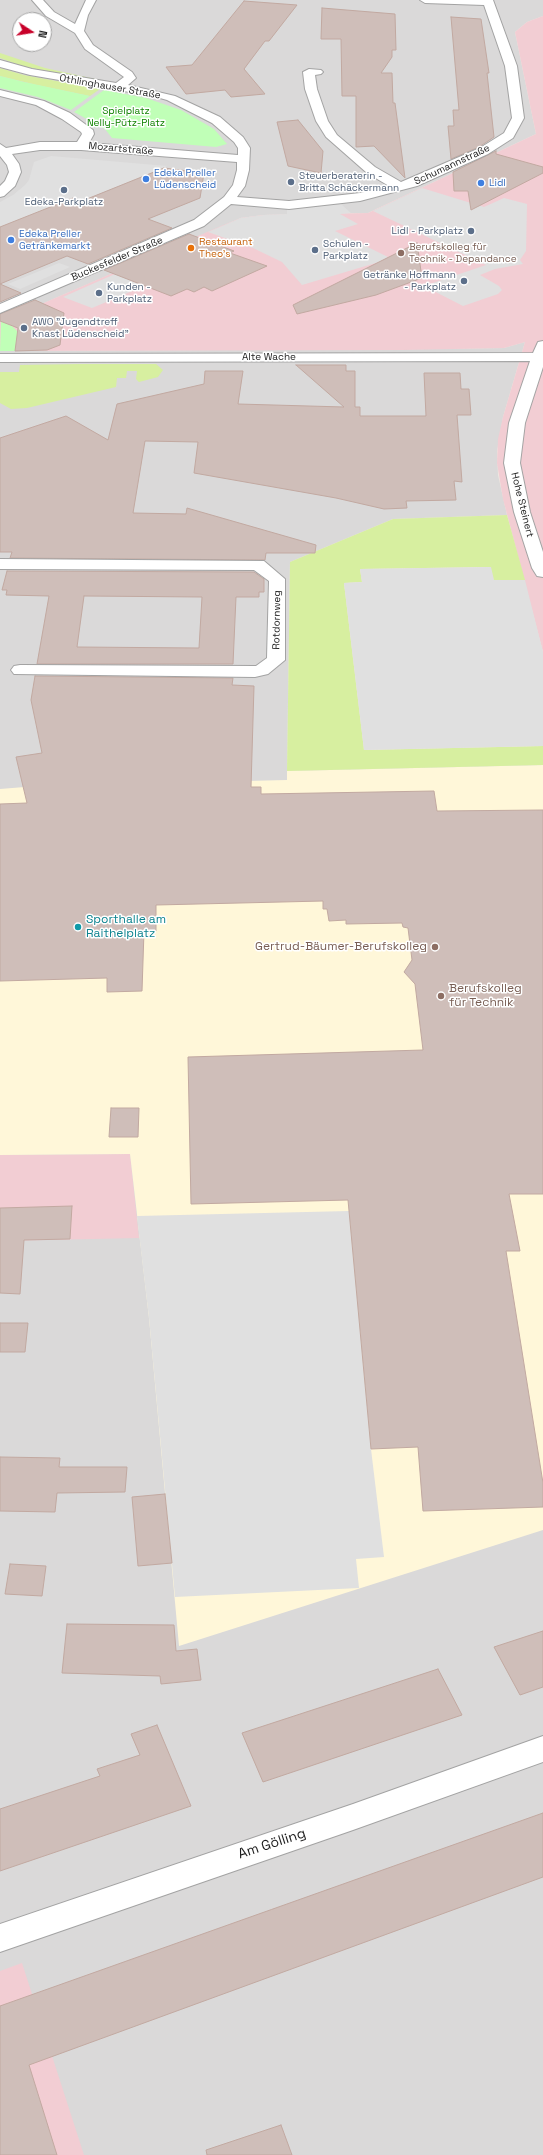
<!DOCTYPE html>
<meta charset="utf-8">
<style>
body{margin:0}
#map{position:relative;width:543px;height:2155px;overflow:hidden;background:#efe7e0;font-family:"Space Grotesk",sans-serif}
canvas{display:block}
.north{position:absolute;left:12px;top:12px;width:40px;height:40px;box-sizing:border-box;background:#fff;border:1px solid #a4a4a4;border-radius:50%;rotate:102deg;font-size:11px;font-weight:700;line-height:16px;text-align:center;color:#1c1c1c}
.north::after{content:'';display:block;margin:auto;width:14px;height:18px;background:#c80029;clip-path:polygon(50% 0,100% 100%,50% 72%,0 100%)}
</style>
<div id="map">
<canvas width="543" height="2155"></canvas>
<div class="north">N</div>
</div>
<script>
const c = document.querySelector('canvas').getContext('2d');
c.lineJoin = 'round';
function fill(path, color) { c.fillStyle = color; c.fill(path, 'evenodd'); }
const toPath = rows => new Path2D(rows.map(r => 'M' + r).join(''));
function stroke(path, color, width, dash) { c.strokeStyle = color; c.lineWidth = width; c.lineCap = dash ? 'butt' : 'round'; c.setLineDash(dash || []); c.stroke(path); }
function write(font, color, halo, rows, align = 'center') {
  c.font = font + ' "Space Grotesk",sans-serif'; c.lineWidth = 3; c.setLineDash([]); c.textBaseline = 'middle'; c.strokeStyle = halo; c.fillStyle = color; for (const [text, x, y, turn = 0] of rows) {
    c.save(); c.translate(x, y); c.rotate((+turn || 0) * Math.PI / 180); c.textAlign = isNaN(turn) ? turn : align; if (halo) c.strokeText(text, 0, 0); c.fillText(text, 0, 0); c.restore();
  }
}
const residential = toPath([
 [0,0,543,0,543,16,527,22,515,32,536,134,368,213,264,215,241,218,0,322],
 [20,20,44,20,44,44,20,44],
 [525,342,503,417,497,451,498,475,507,515,393,519,290,562,287,771,543,765,543,2155,0,2155,0,351,430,349,504,348]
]);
const commercial = toPath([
 [543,16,543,652,503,499,497,463,498,439,503,417,525,342,504,348,403,350,0,351,0,322,221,226,241,218,264,215,368,213,536,134,515,32,527,22],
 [130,1154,139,1238,0,1241,0,1155],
 [22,1963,84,2155,0,2155,0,1971]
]);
const education = toPath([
 [543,765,543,1530,179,1646,149,1318,130,1154,0,1155,0,789,37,786,287,780,287,771]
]);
const grass = toPath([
 [0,53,45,68,100,80,83,78,22,66,0,58],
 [0,68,24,75,100,89,90,96,37,85,0,76],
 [80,364,156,364,163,370,158,377,139,382,136,379,137,371,127,371,126,378,117,378,116,387,27,408,11,409,0,403,0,372,19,372,20,365],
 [507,515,525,580,493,580,490,567,360,569,362,582,344,583,364,750,543,746,543,765,287,771,290,562,393,519]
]);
const park = toPath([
 [0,76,24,82,90,96,71,110,38,97,0,88],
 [104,90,146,98,181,110,214,129,227,144,216,147,112,138,105,129,74,112],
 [1,321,12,326,19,333,15,351,0,351]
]);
const parking = toPath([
 [51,156,167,166,82,201,0,227,0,202,13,195,25,185,29,180,34,162],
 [422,188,484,207,504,198,527,204,526,251,520,260,523,264,495,269,480,275,499,286,502,290,498,294,463,306,424,286,486,265,373,211],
 [341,204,351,213,340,214,358,224,335,231,388,257,379,262,302,285,282,262,253,248,208,232,241,218,264,215,287,214,287,209],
 [59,263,70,267,20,289,8,284],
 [115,274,144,286,92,308,63,297],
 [491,567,494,580,525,580,543,652,543,746,364,750,344,583,362,582,360,569],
 [349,1211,371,1449,384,1557,356,1559,359,1588,175,1597,149,1318,137,1216]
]);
const building = toPath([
 [244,1,297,5,269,41,265,41,244,69,265,94,231,97,225,90,186,94,166,67,192,65,244,1],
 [322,8,395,14,396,50,392,50,392,57,381,73,392,73,393,103,395,103,405,178,374,146,356,147,356,96,342,96,341,39,321,39,322,8],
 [451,17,481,19,489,73,487,73,494,137,479,147,451,159,448,126,454,126,453,110,459,110,451,17],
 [298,120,323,151,321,173,288,166,277,122,298,120],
 [496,151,496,154,543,167,543,173,471,210,468,191,454,191,453,172,496,151],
 [164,168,204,173,200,198,148,219,172,228,88,264,67,256,0,284,0,227,73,198,82,201,164,168],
 [189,234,234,251,230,253,267,266,212,291,204,287,194,292,187,289,171,296,104,270,189,234],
 [417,243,422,278,376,295,297,314,293,305,417,243],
 [0,284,21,293,0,302,0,284],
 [35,300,64,313,60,345,47,350,15,351,18,328,0,321,0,314,35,300],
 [296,365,346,365,346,371,355,371,355,407,360,407,360,416,426,416,424,373,460,373,461,389,469,389,471,415,457,415,462,482,454,481,456,500,406,501,407,508,384,509,336,498,194,473,198,442,145,441,133,513,186,514,187,508,316,545,315,553,266,553,265,560,10,558,12,552,0,552,0,438,66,416,108,440,117,404,204,384,205,371,243,371,238,404,344,407,296,365],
 [7,571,254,572,264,579,264,592,259,592,259,597,236,597,233,664,37,664,49,596,6,595,7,590,2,590,7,571],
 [84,596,202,597,199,648,77,647,84,596],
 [35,676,233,678,232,685,254,686,251,787,261,787,261,794,434,791,437,811,543,810,543,1194,509,1194,520,1251,506,1251,543,1483,543,1507,423,1511,418,1447,371,1449,348,1200,191,1204,188,1057,423,1050,415,984,404,972,412,960,408,928,403,927,402,923,346,924,346,920,329,921,327,909,323,909,323,901,156,905,156,931,144,931,142,991,107,992,107,978,0,981,0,804,27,803,16,757,42,753,31,700,35,676],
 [111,1108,139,1108,138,1137,109,1137,111,1108],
 [72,1206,70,1239,24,1240,20,1294,0,1293,0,1208,72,1206],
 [0,1323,28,1323,25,1352,0,1352,0,1323],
 [0,1457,60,1458,59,1467,127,1467,125,1492,57,1493,55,1512,0,1511,0,1457],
 [165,1494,172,1563,138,1566,132,1497,165,1494],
 [10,1564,46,1566,42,1596,5,1594,10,1564],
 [67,1624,174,1625,176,1651,197,1649,201,1680,161,1684,160,1676,62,1673,67,1624],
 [543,1631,543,1687,520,1695,494,1647,543,1631],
 [438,1669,462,1715,263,1782,242,1733,438,1669],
 [157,1725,191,1806,0,1871,0,1809,100,1776,97,1769,140,1755,131,1734,157,1725],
 [543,1813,543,1877,29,2065,57,2155,0,2155,0,2006,543,1813],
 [281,2125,292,2155,207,2155,206,2150,281,2125]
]);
const street = toPath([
 [32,0,43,0,54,12,75,24,86,0,96,0,88,15,84,31,93,45,132,72,136,78,128,85,175,96,220,117,243,137,250,148,249,170,245,186,237,197,289,201,360,193,389,186,367,173,326,137,316,121,305,89,303,72,309,69,321,70,323,72,321,74,315,75,317,89,328,121,337,135,375,167,401,182,480,148,504,133,512,118,505,66,484,5,425,3,420,0,493,0,517,66,524,118,513,138,488,154,417,186,360,201,289,209,231,204,204,226,0,313,0,304,194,220,224,197,233,185,237,170,237,162,81,150,40,150,12,154,19,164,21,172,15,186,4,196,0,197,0,186,5,181,9,172,7,165,0,156,0,144,6,148,40,142,77,142,82,134,81,132,62,119,36,105,0,96,0,90,44,101,70,113,93,130,94,134,89,143,238,155,238,148,234,142,212,123,167,100,153,96,30,75,0,67,0,60,32,69,116,83,124,77,85,49,75,33,46,16,32,0],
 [543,341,543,367,525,423,520,463,530,512,543,552,543,577,537,576,532,568,514,512,504,463,509,423,530,361,0,362,0,354,533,353,538,342,543,341],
 [0,559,264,561,285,579,285,660,268,674,255,677,14,674,11,670,14,666,20,665,256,666,267,658,269,581,254,570,0,569,0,559],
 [543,1736,543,1762,353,1830,0,1952,0,1924,353,1804,543,1736]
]);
const markers = [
 [146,179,4,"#3f7fe0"],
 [291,182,4,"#5c6f8a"],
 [481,183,4,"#3f7fe0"],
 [64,190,4,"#5c6f8a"],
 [471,231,4,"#5c6f8a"],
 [11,240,4,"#3f7fe0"],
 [191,248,4,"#e8710a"],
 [315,250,4,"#5c6f8a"],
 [401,253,4,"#8d6e63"],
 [464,281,4,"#5c6f8a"],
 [99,293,4,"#5c6f8a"],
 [24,328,4,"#5c6f8a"],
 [78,927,4,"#0f9aa8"],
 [435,947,4,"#8d6e63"],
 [441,996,4,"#8d6e63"]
];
const farStreetnames = [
 ["Othlinghauser Straße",110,87,10],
 ["Mozartstraße",121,149,5],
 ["Schumannstraße",452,165,-25],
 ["Buckesfelder Straße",117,259,-23],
 ["Alte Wache",269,357],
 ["Hohe Steinert",522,505,76],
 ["Rotdornweg",277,620,-89]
];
const farParknames = [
 ["Spielplatz",126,111],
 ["Nelly-Pütz-Platz",126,123]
];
const farShopnames = [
 ["Edeka Preller",154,173],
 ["Lüdenscheid",154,185],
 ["Lidl",489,183],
 ["Edeka Preller",19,234],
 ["Getränkemarkt",19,246]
];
const farServicenames = [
 ["Steuerberaterin -",299,176],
 ["Britta Schäckermann",299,188],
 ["Edeka-Parkplatz",64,202,"center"],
 ["Lidl - Parkplatz",463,231,"right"],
 ["Schulen -",323,244],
 ["Parkplatz",323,256],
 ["Getränke Hoffmann",456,275,"right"],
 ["- Parkplatz",456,287,"right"],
 ["Kunden -",107,287],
 ["Parkplatz",107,299],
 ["AWO \"Jugendtreff",32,322],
 ["Knast Lüdenscheid\"",32,334]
];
const farFoodnames = [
 ["Restaurant",199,242],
 ["Theo's",199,254]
];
const farEducationnames = [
 ["Berufskolleg für",409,247],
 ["Technik - Depandance",409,259]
];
const cultureNames = [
 ["Sporthalle am",86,920],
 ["Raithelplatz",86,934]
];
const educationNames = [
 ["Gertrud-Bäumer-Berufskolleg",427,947],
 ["Berufskolleg",449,989,"left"],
 ["für Technik",449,1003,"left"]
];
const nearStreetnames = [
 ["Am Gölling",272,1844,-18]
];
fill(residential, '#dad9d9');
fill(commercial, '#f2cdd3');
fill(education, '#fff7d9');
fill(grass, '#d7efa0');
fill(park, '#c0ffb7');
fill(parking, '#e0e0e0');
fill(building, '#cfbeb9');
stroke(building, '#c2a9a1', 1);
stroke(street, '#a3a3a3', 2);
fill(street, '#fff');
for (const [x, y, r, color] of markers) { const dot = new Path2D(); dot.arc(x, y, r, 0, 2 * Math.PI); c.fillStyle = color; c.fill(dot); stroke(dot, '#fff', 1.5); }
write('10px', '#1c1c1c', '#fff', farStreetnames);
write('10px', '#108300', '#fff', farParknames);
write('10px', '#366cbe', '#fff', farShopnames, 'left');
write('10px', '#4e5e75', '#fff', farServicenames, 'left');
write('10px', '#c56008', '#fff', farFoodnames, 'left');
write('10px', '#785e54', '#fff', farEducationnames, 'left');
write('12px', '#0d838f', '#fff', cultureNames, 'left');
write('12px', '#785e54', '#fff', educationNames, 'right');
write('14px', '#1c1c1c', '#fff', nearStreetnames);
</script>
